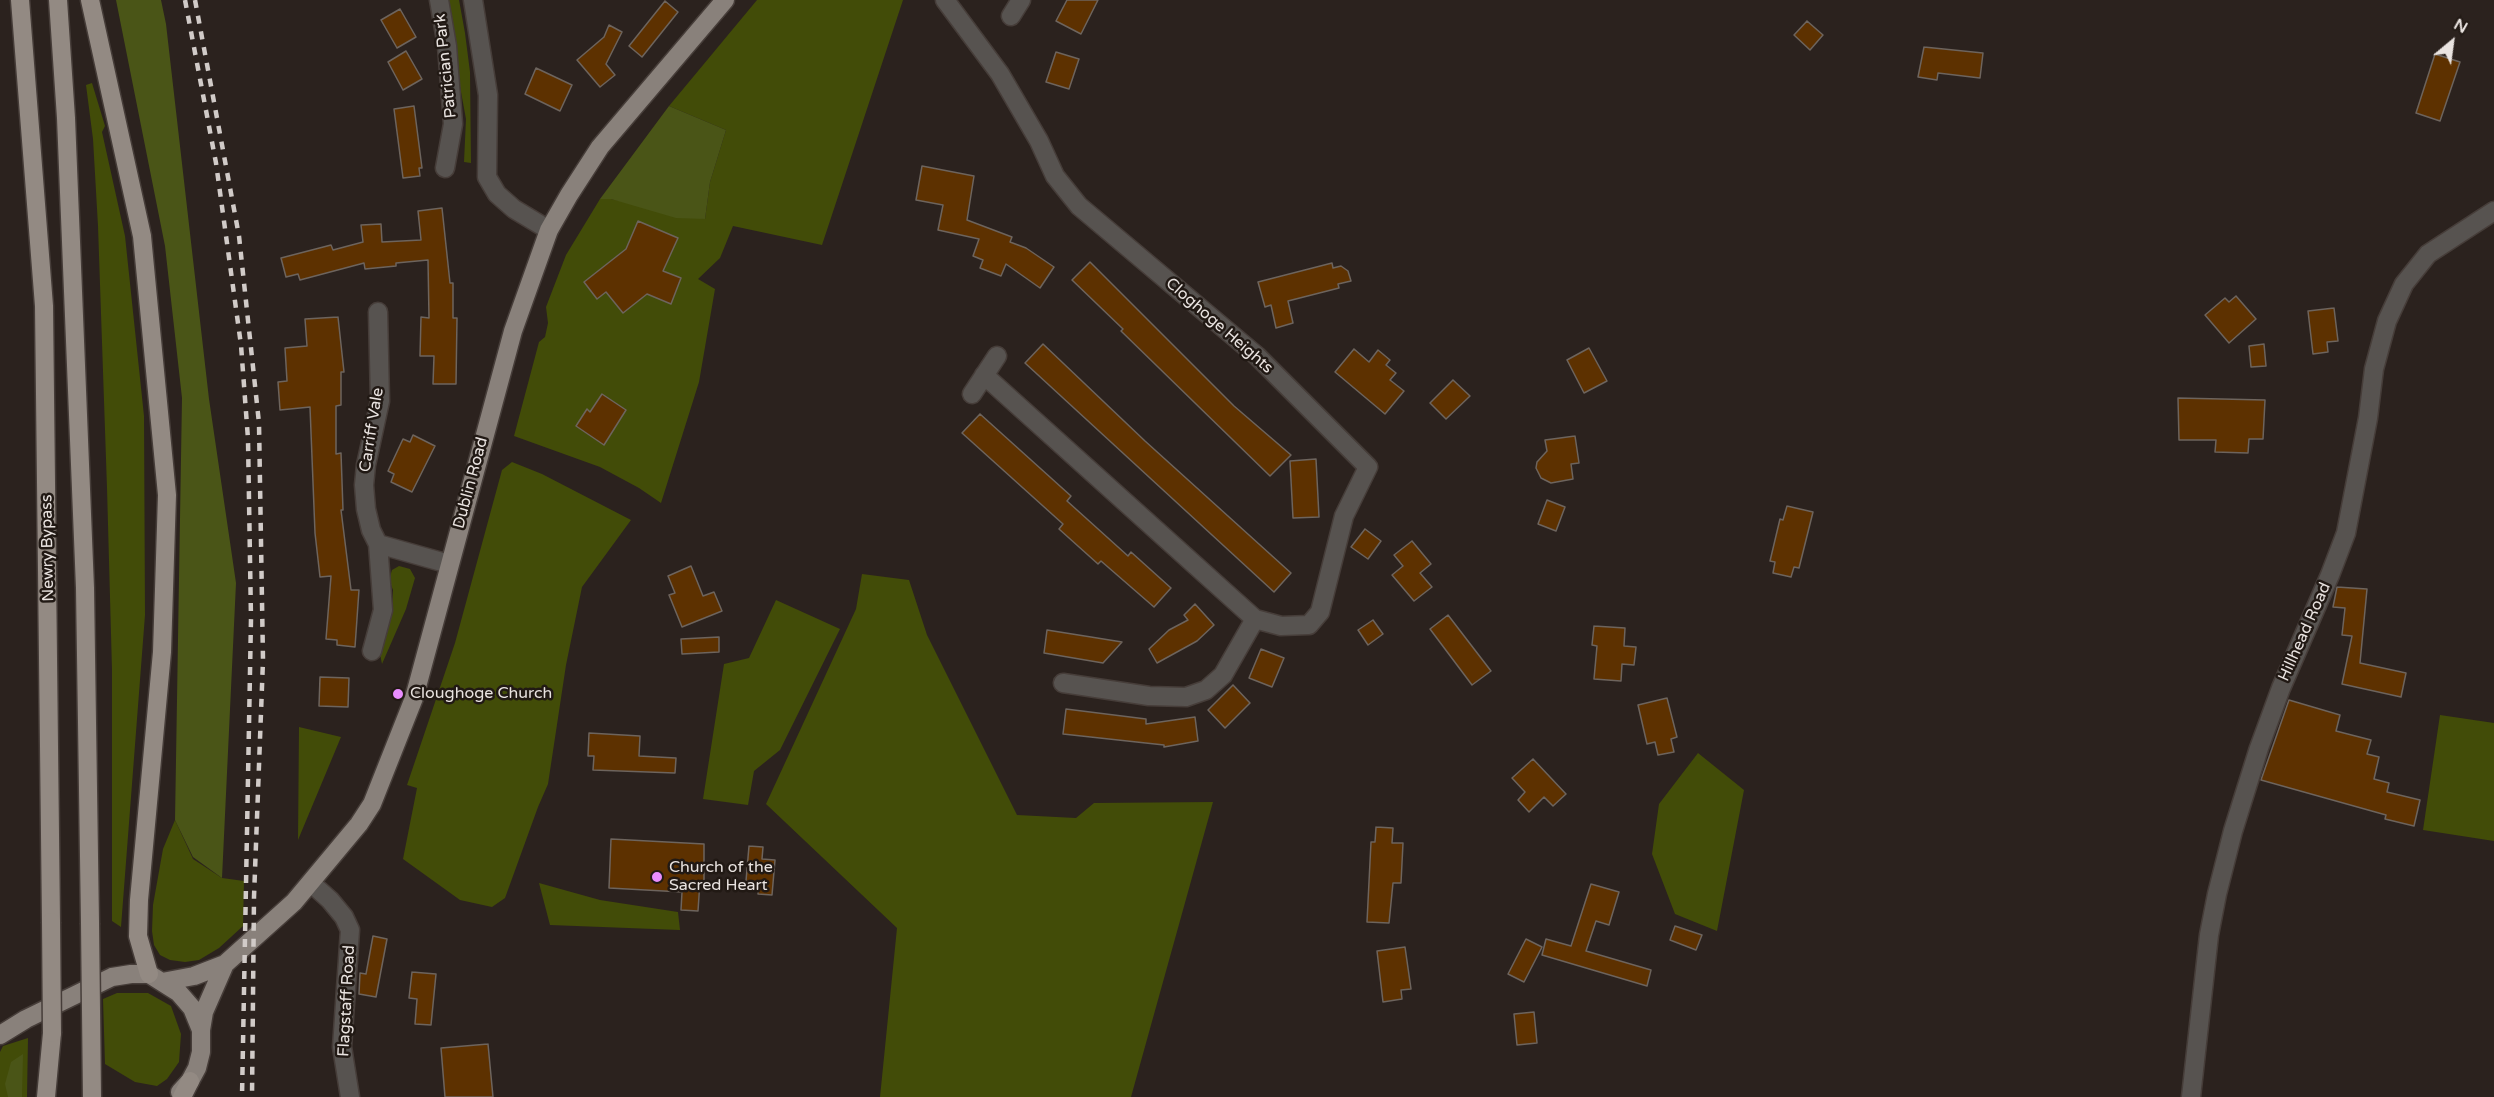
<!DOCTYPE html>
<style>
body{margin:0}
#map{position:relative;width:2494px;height:1097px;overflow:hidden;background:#2b221e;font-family:"Varela Round",sans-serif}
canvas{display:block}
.north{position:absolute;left:2422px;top:12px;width:60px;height:60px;-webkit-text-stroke:4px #211914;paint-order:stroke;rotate:29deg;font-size:16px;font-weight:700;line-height:24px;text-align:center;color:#e9e3e0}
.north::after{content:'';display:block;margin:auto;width:21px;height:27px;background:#e9e3e0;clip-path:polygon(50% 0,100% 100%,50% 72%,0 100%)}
</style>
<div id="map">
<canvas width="2494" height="1097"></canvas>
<div class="north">N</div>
</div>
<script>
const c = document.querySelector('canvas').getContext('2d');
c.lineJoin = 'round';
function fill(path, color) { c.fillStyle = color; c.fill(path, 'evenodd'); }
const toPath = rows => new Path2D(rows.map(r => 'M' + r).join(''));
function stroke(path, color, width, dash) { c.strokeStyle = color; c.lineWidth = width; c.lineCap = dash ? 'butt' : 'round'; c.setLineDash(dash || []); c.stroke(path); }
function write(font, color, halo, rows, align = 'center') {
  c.font = font + ' "Varela Round",sans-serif'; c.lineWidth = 5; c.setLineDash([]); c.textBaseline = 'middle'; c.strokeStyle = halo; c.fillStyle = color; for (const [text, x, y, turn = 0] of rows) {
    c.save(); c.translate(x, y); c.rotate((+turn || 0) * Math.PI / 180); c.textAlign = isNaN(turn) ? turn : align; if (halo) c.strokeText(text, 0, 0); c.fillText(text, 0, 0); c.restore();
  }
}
const green = toPath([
 [444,0,459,0,465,33,470,72,471,163,464,162,466,119],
 [757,0,903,0,822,245,733,226,720,258,698,279,715,289,699,382,661,503,639,488,600,467,514,436,539,342,545,337,548,323,546,307,566,255,600,199,611,199,705,219,710,182,726,130,669,106],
 [92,83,105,126,102,132,125,236,144,416,145,615,121,927,112,921,112,670,107,488,98,226,93,139,86,85],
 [512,462,542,474,631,520,582,587,566,665,548,784,538,807,505,898,492,907,460,900,403,859,417,788,407,785,455,643,502,470],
 [399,566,410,569,415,578,406,609,382,664,380,654,392,613,393,590,389,580,392,570],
 [862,574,909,580,927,635,1017,815,1076,818,1094,803,1213,802,1131,1097,880,1097,897,928,766,804,856,609],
 [776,600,840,629,780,750,754,771,748,805,703,799,724,664,749,658],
 [2440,715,2494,723,2494,841,2423,830],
 [299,727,341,737,298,840],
 [1698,753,1744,790,1717,931,1675,914,1652,854,1659,804],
 [175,820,193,859,222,878,244,881,243,926,219,948,199,960,185,962,170,960,160,955,154,945,152,931,153,905,163,849],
 [539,883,600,900,678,912,680,930,550,925],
 [117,993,148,993,171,1006,181,1034,179,1062,167,1079,157,1086,135,1082,105,1064,103,999],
 [28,1038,27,1097,0,1097,0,1052,3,1046]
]);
const forest = toPath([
 [116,0,161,0,166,24,209,399,236,583,222,878,193,857,175,820,182,398,165,246],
 [669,106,726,130,710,182,705,219,676,218,611,199,600,199],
 [23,1054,22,1097,8,1097,5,1084,11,1062]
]);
const building = toPath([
 [1067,0,1098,0,1081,34,1056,21,1067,0],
 [665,1,678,12,642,57,629,46,665,1],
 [400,9,416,37,397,48,381,20,400,9],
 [1807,21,1823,35,1810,50,1794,35,1807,21],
 [609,25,622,32,606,64,615,75,600,87,577,60,604,37,609,25],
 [1924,47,1983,53,1980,78,1938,73,1937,80,1918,77,1924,47],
 [406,51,422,79,403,90,388,62,406,51],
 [1056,52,1079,59,1069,89,1046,82,1056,52],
 [2435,54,2460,62,2440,121,2416,113,2435,54],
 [536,68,572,85,560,111,525,94,536,68],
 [414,106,422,168,419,168,420,176,403,178,394,109,414,106],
 [922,166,974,176,967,220,1012,237,1010,242,1026,248,1054,267,1040,288,1006,264,1001,276,980,268,983,260,973,256,979,239,938,230,943,205,916,200,922,166],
 [442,208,450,283,453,283,453,318,457,318,456,384,433,384,434,356,420,356,421,317,429,318,428,260,396,263,396,266,365,269,364,263,300,280,298,274,286,277,281,258,331,245,333,250,363,242,361,225,381,224,382,242,421,240,418,211,442,208],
 [638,221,678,238,663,271,681,278,671,304,647,294,623,313,606,292,597,299,584,282,626,249,638,221],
 [1090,262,1234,406,1291,455,1270,476,1121,331,1123,329,1072,280,1090,262],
 [1332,263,1333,268,1341,266,1348,271,1351,281,1338,284,1339,288,1288,301,1293,323,1276,328,1271,305,1265,307,1258,282,1332,263],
 [2236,296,2256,319,2229,343,2205,315,2225,298,2229,302,2236,296],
 [2334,308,2338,341,2327,342,2328,352,2313,354,2308,311,2334,308],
 [338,317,344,372,341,372,341,405,336,406,336,454,341,453,343,510,341,510,351,590,359,590,355,647,337,645,337,640,326,639,331,576,320,577,315,533,310,407,280,410,278,382,287,381,285,348,307,346,305,319,338,317],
 [1043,344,1145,441,1291,573,1274,592,1025,363,1043,344],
 [2264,344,2266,366,2251,367,2249,346,2264,344],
 [1589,348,1607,381,1584,393,1567,360,1589,348],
 [1354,349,1369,362,1378,350,1390,360,1386,365,1396,373,1390,380,1404,391,1385,414,1335,372,1354,349],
 [1453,380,1470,396,1446,419,1430,403,1453,380],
 [602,394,626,410,604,445,576,426,587,409,590,412,602,394],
 [2178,398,2265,400,2263,439,2249,439,2248,453,2215,452,2216,440,2179,440,2178,398],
 [980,414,1071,496,1067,501,1128,556,1131,552,1171,588,1154,607,1101,561,1098,564,1059,529,1063,524,962,433,980,414],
 [413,435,435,446,412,492,391,482,394,474,388,471,403,439,410,442,413,435],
 [1575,436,1579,463,1571,464,1573,479,1551,483,1541,478,1536,468,1537,462,1547,451,1545,440,1575,436],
 [1316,459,1319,517,1293,518,1290,461,1316,459],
 [1547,500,1565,507,1556,531,1538,524,1547,500],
 [1787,506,1813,512,1799,568,1794,567,1791,577,1773,573,1775,562,1770,561,1780,519,1783,520,1787,506],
 [1365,529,1381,541,1368,559,1351,547,1365,529],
 [1412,541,1431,564,1420,573,1432,587,1414,601,1392,575,1403,566,1394,555,1412,541],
 [691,566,703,596,714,592,722,611,682,627,669,595,675,593,668,576,691,566],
 [2337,587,2367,589,2360,663,2406,673,2401,697,2342,684,2352,636,2342,635,2345,608,2333,607,2337,587],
 [1195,604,1214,625,1197,641,1157,663,1149,649,1169,630,1188,620,1184,615,1195,604],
 [1448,615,1491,671,1472,685,1430,629,1448,615],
 [1373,620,1383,634,1368,645,1358,630,1373,620],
 [1594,626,1625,628,1624,646,1636,647,1634,665,1622,664,1621,681,1594,679,1597,646,1592,645,1594,626],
 [1047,630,1091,637,1122,642,1103,663,1044,653,1047,630],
 [719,637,719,652,682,654,681,639,719,637],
 [1261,649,1284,658,1272,687,1249,678,1261,649],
 [320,677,349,678,348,707,319,706,320,677],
 [1233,685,1250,703,1225,728,1208,710,1233,685],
 [1667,698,1677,737,1671,739,1674,752,1658,755,1655,742,1647,744,1638,705,1667,698],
 [2289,700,2340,715,2336,731,2371,740,2367,754,2379,757,2374,779,2389,783,2387,792,2420,800,2414,826,2385,819,2386,815,2261,780,2289,700],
 [1066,709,1146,719,1146,724,1195,717,1198,741,1164,747,1164,745,1063,734,1066,709],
 [589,733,640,736,639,756,676,758,675,773,593,770,594,756,588,756,589,733],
 [1533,759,1566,794,1553,806,1544,797,1529,812,1518,800,1525,792,1512,778,1533,759],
 [1376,827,1393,828,1392,843,1403,843,1401,883,1393,883,1389,923,1367,922,1371,842,1375,842,1376,827],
 [611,839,704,844,704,881,700,881,698,911,681,910,682,892,609,888,611,839],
 [749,846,763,847,762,859,775,860,772,895,758,894,759,882,746,881,749,846],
 [1591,884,1619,892,1609,925,1596,921,1586,951,1651,970,1647,986,1542,955,1546,939,1571,946,1591,884],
 [1675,926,1702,935,1696,950,1670,940,1675,926],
 [373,936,387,939,376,997,359,994,360,973,366,974,373,936],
 [1526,939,1542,947,1524,982,1508,974,1526,939],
 [1405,947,1411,989,1401,990,1402,999,1383,1002,1377,951,1405,947],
 [412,972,436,974,431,1025,415,1024,417,999,409,998,412,972],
 [1534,1012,1537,1043,1517,1045,1514,1014,1534,1012],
 [488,1044,493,1097,445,1097,441,1048,488,1044]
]);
const minor = toPath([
 [439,0,447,46,453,124,445,168],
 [945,0,1000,74,1039,141,1055,176,1079,206,1257,356,1368,467,1344,516,1320,612,1309,625,1281,626,1255,619,984,375],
 [1011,16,1021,0],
 [378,312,380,401,366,465,364,485,366,509,371,530,378,544,449,564],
 [972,394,997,356],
 [372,651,383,610,378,544],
 [1063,683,1149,696,1186,697,1206,690,1223,675,1255,619],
 [2191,1097,2209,935,2217,894,2233,831,2259,748,2281,688,2330,575,2346,533,2368,418,2374,369,2387,321,2404,284,2428,254,2494,211]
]);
const tertiary = toPath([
 [473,0,488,95,487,177,497,194,514,209,549,230],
 [311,883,330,900,344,917,350,930,342,1047,350,1097]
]);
const primary = toPath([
 [162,982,194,976,225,964,294,902,359,824,372,804,414,698,513,331,549,230,569,195,600,147,725,0],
 [201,1030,204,1012,225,964],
 [0,1035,26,1019,112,977,131,974,149,974,179,993,192,1008,201,1030,201,1052,197,1068,190,1081,180,1092]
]);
const trunk = toPath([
 [20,0,44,306,51,922],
 [58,0,66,118,85,588,90,923],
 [90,0,142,236,167,495,162,652,139,900,138,936,149,974],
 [46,1097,52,1033],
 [182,1097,190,1081]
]);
const rail = toPath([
 [185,0,216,163,241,345,248,439,251,619,242,1097],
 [195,0,239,236,259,423,263,660,254,897,252,1097]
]);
const trunkBridge = toPath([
 [51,922,52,1033],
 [90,923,92,1097]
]);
const markers = [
 [398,694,6,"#e98dfe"],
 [657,877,6,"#e98dfe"]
];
const streetNames = [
 ["Patrician Park",446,66,-96],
 ["Cloghoge Heights",1219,326,41],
 ["Carriff Vale",372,430,-81],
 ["Dublin Road",471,483,-75],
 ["Newry Bypass",48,548,-91],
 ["Hillhead Road",2305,632,-66],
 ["Flagstaff Road",347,1001,-87]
];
const poiNames = [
 ["Cloughoge Church",410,694],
 ["Church of the",669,868],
 ["Sacred Heart",669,886]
];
fill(green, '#424c08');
fill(forest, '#4a5517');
fill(building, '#5d3100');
stroke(building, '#6d645d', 1.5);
stroke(minor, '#463d39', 21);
stroke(tertiary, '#463d39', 21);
stroke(primary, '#463d39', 21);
stroke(trunk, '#463d39', 21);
stroke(minor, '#575350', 18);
stroke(tertiary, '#575350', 18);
stroke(primary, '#89817b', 18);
stroke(trunk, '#938a83', 18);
stroke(rail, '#d1cbc8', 4.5, [8, 8]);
stroke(trunkBridge, '#463d39', 21, []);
stroke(trunkBridge, '#938a83', 18);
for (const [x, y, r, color] of markers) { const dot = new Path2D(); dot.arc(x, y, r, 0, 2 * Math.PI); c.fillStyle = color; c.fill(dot); stroke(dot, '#211914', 2); }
write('16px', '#e9e3e0', '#211914', streetNames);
write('16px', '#e9e3e0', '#211914', poiNames, 'left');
</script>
